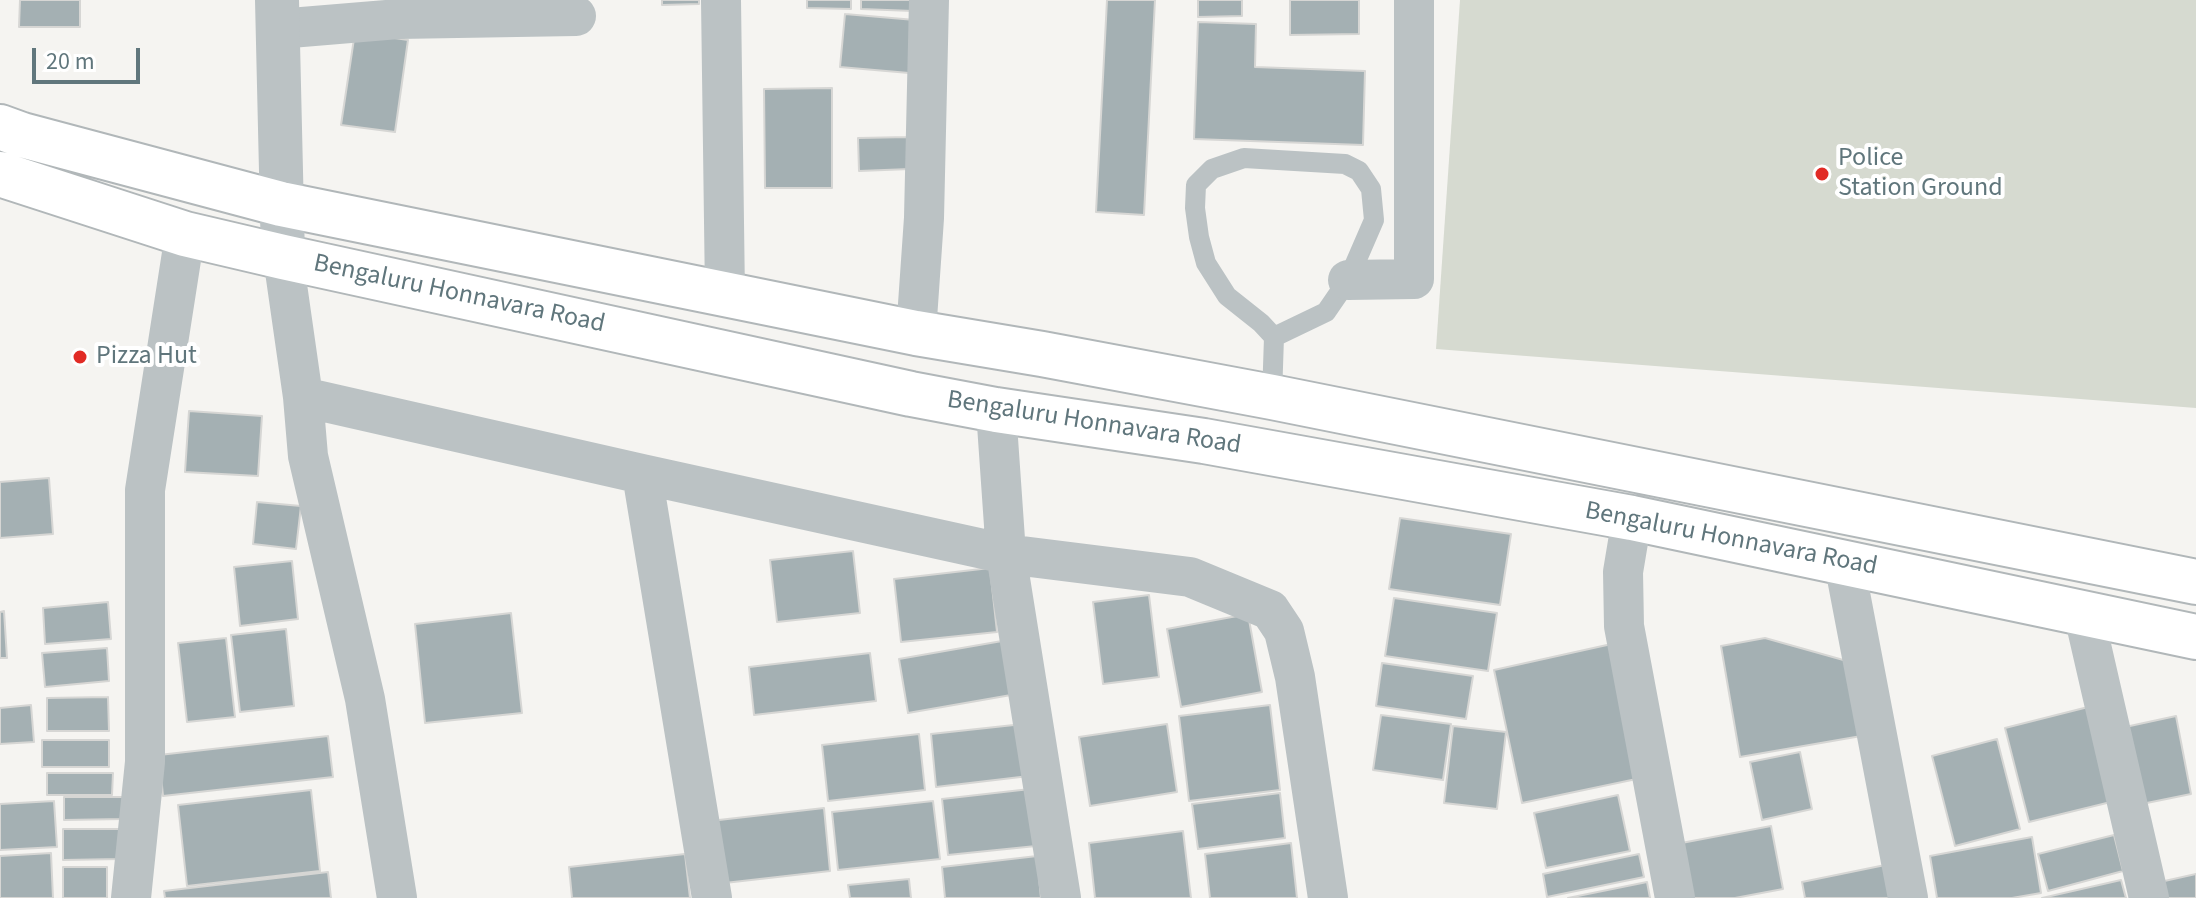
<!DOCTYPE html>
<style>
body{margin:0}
#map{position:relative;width:2196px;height:898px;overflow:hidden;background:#f5f4f1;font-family:"Source Sans 3",sans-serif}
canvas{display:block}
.scale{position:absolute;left:32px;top:48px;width:108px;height:36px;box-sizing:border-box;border:4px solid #60767c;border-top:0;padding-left:10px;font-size:24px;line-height:28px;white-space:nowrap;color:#60767c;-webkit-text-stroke:6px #fff;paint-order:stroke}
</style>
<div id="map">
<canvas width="2196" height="898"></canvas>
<div class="scale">20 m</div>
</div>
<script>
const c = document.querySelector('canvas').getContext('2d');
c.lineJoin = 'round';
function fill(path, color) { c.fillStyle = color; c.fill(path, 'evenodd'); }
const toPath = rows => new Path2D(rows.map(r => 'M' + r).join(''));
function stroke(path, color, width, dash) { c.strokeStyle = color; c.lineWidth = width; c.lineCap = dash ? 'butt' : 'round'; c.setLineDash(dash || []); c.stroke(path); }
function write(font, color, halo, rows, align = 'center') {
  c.font = font + ' "Source Sans 3",sans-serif'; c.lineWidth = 8; c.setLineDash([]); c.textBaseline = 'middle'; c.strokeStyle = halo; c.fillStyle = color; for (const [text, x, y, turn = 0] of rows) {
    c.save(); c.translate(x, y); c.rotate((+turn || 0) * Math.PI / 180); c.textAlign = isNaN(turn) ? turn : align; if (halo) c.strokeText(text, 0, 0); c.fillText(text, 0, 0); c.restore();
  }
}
const green = toPath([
 [1460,0,2196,0,2196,408,1436,349]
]);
const building = toPath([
 [20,0,80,0,80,27,19,27,20,0],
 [662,0,699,0,699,4,662,5,662,0],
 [807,0,851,0,851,9,807,8,807,0],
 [861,0,914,0,913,11,861,9,861,0],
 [1107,0,1155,0,1144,215,1096,212,1107,0],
 [1198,0,1242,0,1242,16,1198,17,1198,0],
 [1290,0,1359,0,1359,34,1290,35,1290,0],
 [845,14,915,20,909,73,840,67,845,14],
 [1198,22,1256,24,1255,67,1365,71,1363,145,1194,139,1198,22],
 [355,32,408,40,395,132,341,125,355,32],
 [832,88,832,188,765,188,764,89,832,88],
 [909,137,910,169,859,171,858,138,909,137],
 [189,411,262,416,258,476,185,472,189,411],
 [49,478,53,534,0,538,0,482,49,478],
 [257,502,301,506,296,549,253,544,257,502],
 [1400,518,1511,534,1500,605,1389,589,1400,518],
 [853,551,860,613,777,622,770,560,853,551],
 [292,561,298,619,240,626,234,567,292,561],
 [990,568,997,632,901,642,894,579,990,568],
 [1149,595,1159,677,1103,684,1093,602,1149,595],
 [1394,598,1497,613,1488,671,1385,656,1394,598],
 [108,602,111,639,45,644,43,608,108,602],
 [4,611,7,658,0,658,0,612,4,611],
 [511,613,522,713,425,723,415,624,511,613],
 [1248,614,1262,692,1181,707,1167,629,1248,614],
 [286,629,294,706,240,712,231,635,286,629],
 [226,638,235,717,187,722,178,643,226,638],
 [1765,638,1854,663,1867,735,1740,757,1721,646,1765,638],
 [1002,641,1011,695,908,713,899,659,1002,641],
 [1616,643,1646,777,1522,803,1494,670,1616,643],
 [107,648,109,681,45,687,42,653,107,648],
 [870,653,876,701,754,715,749,667,870,653],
 [1382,663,1473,676,1466,719,1376,706,1382,663],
 [108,697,109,731,47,731,47,698,108,697],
 [31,705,34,742,0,744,0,708,31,705],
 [1270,705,1280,790,1189,801,1179,716,1270,705],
 [2096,705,2119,800,2029,822,2005,728,2096,705],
 [1381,715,1451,724,1443,780,1373,770,1381,715],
 [2176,716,2191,794,2132,806,2116,729,2176,716],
 [1023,724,1029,776,936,787,931,734,1023,724],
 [1167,724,1177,792,1090,806,1079,737,1167,724],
 [1453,726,1506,732,1497,809,1444,803,1453,726],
 [919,734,925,790,828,801,822,745,919,734],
 [328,736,333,777,163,796,159,755,328,736],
 [1997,739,2020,829,1955,846,1932,756,1997,739],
 [42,740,109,740,109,767,42,767,42,740],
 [1800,752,1812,809,1762,820,1750,762,1800,752],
 [47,773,113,773,112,795,47,795,47,773],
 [1030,789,1036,846,948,855,942,799,1030,789],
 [311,790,320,871,187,886,178,805,311,790],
 [1280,793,1285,838,1198,849,1192,804,1280,793],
 [1618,795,1630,851,1546,868,1534,813,1618,795],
 [64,797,123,797,123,819,64,820,64,797],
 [54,801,57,847,0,850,0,804,54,801],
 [933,801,940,859,838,870,832,812,933,801],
 [824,808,830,871,716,884,710,821,824,808],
 [1771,826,1783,889,1735,898,1681,898,1671,845,1771,826],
 [63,829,120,829,120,859,63,860,63,829],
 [1183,831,1191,898,1095,898,1089,843,1183,831],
 [2114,835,2123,871,2048,891,2038,854,2114,835],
 [2032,837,2041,893,2012,898,1937,898,1930,856,2032,837],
 [1291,843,1297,898,1210,898,1205,854,1291,843],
 [51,853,53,898,0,898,0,856,51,853],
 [685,854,690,898,572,898,569,867,685,854],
 [1639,854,1644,877,1547,897,1543,874,1639,854],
 [1037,856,1041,898,945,898,942,867,1037,856],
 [1890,864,1897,898,1805,898,1802,882,1890,864],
 [63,867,107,867,107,898,63,898,63,867],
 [328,872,331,898,165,898,164,891,328,872],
 [2196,874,2196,898,2154,898,2151,884,2196,874],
 [909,879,911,898,850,898,848,885,909,879],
 [2121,880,2126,898,2042,898,2121,880],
 [1647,882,1650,898,1568,898,1647,882]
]);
const service = toPath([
 [1272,397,1274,337,1261,323,1227,296,1206,263,1199,237,1195,208,1196,185,1212,169,1244,158,1345,164,1359,171,1371,189,1374,220,1348,280,1326,312,1274,337]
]);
const minor = toPath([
 [721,0,725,295],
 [278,29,398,19,576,16],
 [283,257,303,397,308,456,365,699,397,898],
 [1348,280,1414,279,1414,0],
 [916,333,924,218,929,0],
 [303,397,642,474,1006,554,1190,577,1270,610,1284,631,1295,677,1328,898],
 [996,410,1006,554,1061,898],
 [642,474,712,898],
 [1632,518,1623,572,1624,626,1675,898],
 [1844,562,1908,898],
 [2084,615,2149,898],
 [131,898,145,762,145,490,185,234]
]);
const tertiary = toPath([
 [277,0,283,257]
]);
const primary = toPath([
 [0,127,22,135,281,204,916,333,1042,354,1272,397,2196,582],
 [0,174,185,234,283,257,911,394,996,410,1204,441,1632,518,2196,637]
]);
const markers = [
 [1822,174,8,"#e12b25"],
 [80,357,8,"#e12b25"]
];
const poiNames = [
 ["Police",1838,159],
 ["Station Ground",1838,189],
 ["Pizza Hut",96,357]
];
const streetNames = [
 ["Bengaluru Honnavara Road",459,295,12],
 ["Bengaluru Honnavara Road",1094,424,9],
 ["Bengaluru Honnavara Road",1731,540,11]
];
fill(green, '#d6dad0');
fill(building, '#a4b0b3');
stroke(building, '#d6d6d4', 2);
stroke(primary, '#b1b7b9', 48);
stroke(service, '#bbc2c4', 20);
stroke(minor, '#bbc2c4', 40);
stroke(tertiary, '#bbc2c4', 44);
stroke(primary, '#fff', 44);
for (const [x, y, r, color] of markers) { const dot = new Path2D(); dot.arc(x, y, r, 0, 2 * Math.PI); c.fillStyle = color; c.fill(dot); stroke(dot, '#fff', 3); }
write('26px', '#60767c', '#fff', poiNames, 'left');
write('26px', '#60767c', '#fff', streetNames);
</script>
